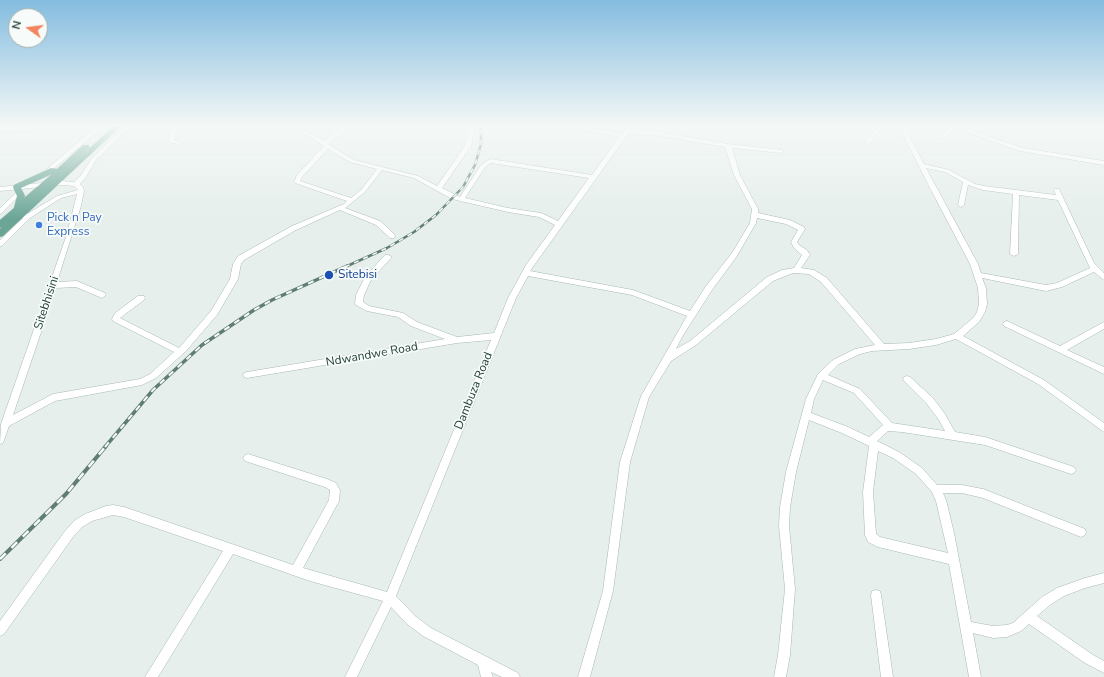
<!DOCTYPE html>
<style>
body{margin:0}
#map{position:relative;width:1104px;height:677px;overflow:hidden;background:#e6efeb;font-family:"Nunito Sans",sans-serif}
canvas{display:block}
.north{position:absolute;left:8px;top:8px;width:40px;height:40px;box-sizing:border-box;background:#f7fbf9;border:1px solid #a3b1ad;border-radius:50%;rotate:284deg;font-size:11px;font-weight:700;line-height:16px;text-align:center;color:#24423a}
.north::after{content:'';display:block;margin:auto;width:14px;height:18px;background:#f4845f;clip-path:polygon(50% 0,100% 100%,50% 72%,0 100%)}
</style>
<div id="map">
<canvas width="1104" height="677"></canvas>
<div class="north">N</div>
</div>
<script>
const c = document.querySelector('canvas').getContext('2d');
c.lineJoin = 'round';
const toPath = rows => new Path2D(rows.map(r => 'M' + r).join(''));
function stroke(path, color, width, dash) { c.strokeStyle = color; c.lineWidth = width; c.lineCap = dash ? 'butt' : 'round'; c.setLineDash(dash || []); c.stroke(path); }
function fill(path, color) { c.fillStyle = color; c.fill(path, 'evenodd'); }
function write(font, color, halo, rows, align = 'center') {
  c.font = font + ' "Nunito Sans",sans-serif'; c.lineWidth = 3.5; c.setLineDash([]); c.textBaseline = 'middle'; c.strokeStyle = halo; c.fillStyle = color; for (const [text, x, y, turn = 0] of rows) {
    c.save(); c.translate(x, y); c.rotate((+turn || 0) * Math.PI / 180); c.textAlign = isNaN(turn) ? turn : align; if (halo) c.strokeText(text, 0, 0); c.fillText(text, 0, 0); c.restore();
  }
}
const minor = toPath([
 [52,125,36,130,0,131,0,127,52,125],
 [98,125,105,125,44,177,40,177,40,175,98,125],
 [125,125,144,125,141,127,129,128,96,160,86,177,80,184,83,187,84,191,81,206,57,282,77,281,105,293,106,295,102,298,76,287,56,288,13,415,53,394,140,379,150,374,174,352,113,321,112,319,115,313,138,296,144,296,145,298,144,300,120,318,179,348,211,311,230,279,233,264,238,256,292,226,344,204,347,201,295,183,294,182,297,175,324,146,308,136,272,125,282,125,312,134,324,141,344,125,351,125,328,144,354,160,418,176,437,186,465,146,469,125,475,125,471,146,442,188,460,197,481,165,490,159,592,175,619,137,564,125,577,125,622,134,628,125,634,125,630,130,654,131,728,144,783,150,784,151,781,153,732,148,740,175,758,209,758,213,790,220,804,227,805,229,797,242,799,245,807,250,810,255,801,268,814,270,827,278,884,344,909,343,936,339,954,334,973,318,977,312,979,304,978,288,970,264,931,190,903,135,900,125,906,125,909,135,924,164,949,170,975,184,984,186,1056,195,1054,190,1055,189,1059,189,1094,263,1104,273,1104,280,1094,272,1062,287,1046,291,982,278,986,288,987,304,985,312,979,322,963,336,1044,380,1104,423,1104,432,1038,384,956,339,936,345,909,349,872,351,860,354,839,364,828,375,860,389,892,423,945,431,939,420,927,404,904,381,903,379,904,377,907,376,910,377,933,398,945,414,955,432,985,437,1074,467,1076,470,1074,473,1071,474,985,445,902,432,888,431,877,441,899,452,922,468,937,485,962,485,983,489,1085,529,1086,532,1085,535,1081,537,983,498,962,493,943,493,946,500,954,533,971,622,993,626,1007,625,1013,623,1042,597,1057,588,1085,578,1104,573,1104,583,1085,588,1064,596,1050,605,1037,616,1093,655,1104,661,1104,673,1085,663,1029,624,1021,631,1007,637,993,638,973,633,981,677,969,677,949,564,878,547,868,542,865,535,863,492,869,446,842,433,809,420,796,472,790,507,789,526,795,589,790,655,786,677,774,677,778,655,785,589,779,526,780,507,786,472,806,399,818,374,833,360,855,349,875,345,821,282,809,274,793,273,773,281,696,345,671,361,649,397,630,462,613,591,590,677,578,677,603,591,620,462,641,396,687,316,632,295,528,276,516,298,396,596,415,616,431,628,518,673,520,677,502,677,491,672,493,677,481,677,478,665,423,636,407,624,391,607,357,677,345,677,383,601,310,581,233,554,158,677,145,677,223,551,124,517,113,515,92,521,82,527,73,537,4,634,0,636,0,621,65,531,74,521,85,514,106,506,113,505,124,507,293,565,329,500,330,490,325,487,245,461,243,458,245,455,248,454,327,479,336,483,338,487,340,490,339,501,303,568,387,592,491,340,457,343,247,378,244,377,243,375,244,373,247,372,445,339,411,326,398,317,367,311,356,305,355,303,356,295,365,277,385,255,388,255,392,257,371,280,364,295,363,302,369,306,403,313,417,322,457,337,494,333,508,298,526,265,555,225,539,217,508,212,452,199,414,178,382,170,365,192,345,208,380,221,394,234,395,236,394,238,390,238,376,225,340,210,296,230,244,260,241,264,238,279,217,315,186,351,156,378,142,385,55,401,9,426,3,443,0,444,1,424,67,234,77,194,61,198,30,218,2,246,0,246,0,240,23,218,21,216,21,214,27,214,57,196,78,190,74,186,62,185,0,191,0,187,62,181,74,182,81,175,92,158,125,125],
 [628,134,654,135,725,147,734,175,752,209,750,223,732,253,706,286,690,311,633,290,530,271,628,134],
 [328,149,350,162,377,169,361,190,351,198,300,181,302,177,328,149],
 [491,163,589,178,558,221,541,213,508,208,465,198,485,167,491,163],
 [926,168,945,172,963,182,958,205,959,206,961,207,964,205,968,185,983,190,1013,194,1010,254,1014,256,1018,254,1019,195,1058,200,1090,268,1057,283,1046,285,981,273,978,264,926,168],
 [757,218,786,224,798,230,791,242,794,248,802,255,794,268,782,270,767,277,690,341,676,349,682,337,712,290,737,256,756,223,757,218],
 [823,380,854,393,883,425,869,437,848,427,811,413,814,399,823,380],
 [878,451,893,458,916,474,932,492,936,501,948,553,880,537,876,534,873,492,878,451],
 [172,125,192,125,189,127,177,127,174,140,181,142,181,144,170,143,168,140,172,125],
 [862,125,869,125,876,130,885,125,893,125,878,133,870,143,868,144,865,142,873,132,862,125],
 [952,125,958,125,945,138,941,138,941,136,952,125],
 [958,125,965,125,975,132,1023,148,1104,161,1104,165,1020,151,971,134,958,125],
 [1093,125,1100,125,1104,128,1104,133,1093,125],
 [19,191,21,192,21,194,2,213,0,214,0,208,17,192,19,191],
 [1007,321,1060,346,1104,322,1104,329,1067,350,1104,367,1104,374,1004,326,1003,324,1004,322,1007,321],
 [876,590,880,591,881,595,893,677,881,677,871,595,872,591,876,590]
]);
const major = toPath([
 [115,125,122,125,3,236,0,237,0,229,2,227,0,228,0,220,14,208,17,196,13,187,14,185,51,168,57,169,83,145,89,145,89,149,51,183,115,125],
 [52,174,24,198,25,196,21,188,52,174]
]);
const railFar2 = toPath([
 [345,267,387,248,414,232,436,215,463,187,475,165,481,144,481,125]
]);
const railFar1 = toPath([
 [105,447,153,390,202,345,254,310,272,300,347,266]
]);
const rail = toPath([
 [0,559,66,494,106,446]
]);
const markers = [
 [39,225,4,"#3f7fe0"],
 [329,275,5,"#1a4fb4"]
];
const shopNames = [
 ["Pick n Pay",47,218],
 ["Express",47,232]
];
const transitNames = [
 ["Sitebisi",338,275]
];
const streetNames = [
 ["Sitebhisini",47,303,-72],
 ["Ndwandwe Road",372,355,-10],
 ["Dambuza Road",474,391,-68]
];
stroke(minor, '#a8b8b2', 1);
stroke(major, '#c2cac8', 1);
fill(minor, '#fff');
fill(major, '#6aa596');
stroke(railFar2, '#5f7d75', 2.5);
stroke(railFar1, '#5f7d75', 3.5);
stroke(rail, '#5f7d75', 4);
stroke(railFar2, '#f7fbf9', 1.5, [5]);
stroke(railFar1, '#f7fbf9', 2, [6]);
stroke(rail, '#f7fbf9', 2.5, [8]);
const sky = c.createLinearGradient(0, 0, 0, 220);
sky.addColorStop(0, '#84bce0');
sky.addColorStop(0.57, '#f4f8f6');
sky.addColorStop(1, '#f4f8f600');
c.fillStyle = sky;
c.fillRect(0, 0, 1104, 220);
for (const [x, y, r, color] of markers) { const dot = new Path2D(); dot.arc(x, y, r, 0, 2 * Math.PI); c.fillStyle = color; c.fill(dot); stroke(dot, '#f7fbf9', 1.5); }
write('12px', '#366cbe', '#f7fbf9', shopNames, 'left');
write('12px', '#164399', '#f7fbf9', transitNames, 'left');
write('12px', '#24423a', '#f7fbf9', streetNames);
</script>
